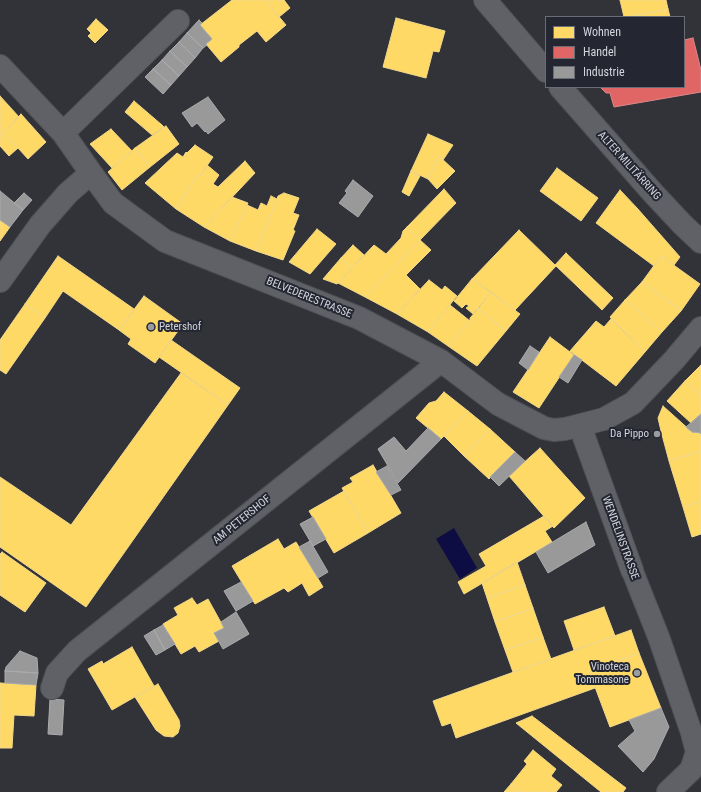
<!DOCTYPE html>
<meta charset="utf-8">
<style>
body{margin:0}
#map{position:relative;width:701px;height:792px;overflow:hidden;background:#323338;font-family:"Roboto Condensed",sans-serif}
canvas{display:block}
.legend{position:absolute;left:545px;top:16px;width:140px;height:72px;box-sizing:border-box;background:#242732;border:1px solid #6a6d76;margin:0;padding:5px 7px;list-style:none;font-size:12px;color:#d3d5dd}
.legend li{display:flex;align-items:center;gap:8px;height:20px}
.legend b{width:20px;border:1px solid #6a6d76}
</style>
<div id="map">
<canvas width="701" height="792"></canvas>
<ul class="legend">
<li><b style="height:11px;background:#ffd966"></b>Wohnen</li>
<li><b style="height:11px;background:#e06666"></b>Handel</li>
<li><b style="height:11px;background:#999"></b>Industrie</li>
</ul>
</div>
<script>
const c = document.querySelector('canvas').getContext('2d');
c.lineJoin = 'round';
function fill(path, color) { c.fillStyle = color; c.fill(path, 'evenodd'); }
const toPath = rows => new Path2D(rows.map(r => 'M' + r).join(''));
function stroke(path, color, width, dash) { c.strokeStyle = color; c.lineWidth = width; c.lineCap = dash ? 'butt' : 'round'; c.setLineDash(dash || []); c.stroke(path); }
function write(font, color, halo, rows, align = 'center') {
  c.font = font + ' "Roboto Condensed",sans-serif'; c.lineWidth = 4; c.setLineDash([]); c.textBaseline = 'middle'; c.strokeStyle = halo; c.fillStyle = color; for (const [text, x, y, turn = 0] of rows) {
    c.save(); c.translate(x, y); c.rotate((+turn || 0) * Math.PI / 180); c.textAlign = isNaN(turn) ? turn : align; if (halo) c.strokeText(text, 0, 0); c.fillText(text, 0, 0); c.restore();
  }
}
const water = toPath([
 [454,528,477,568,460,579,436,539]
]);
const homes = toPath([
 [232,0,265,0,286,25,266,42,257,31,239,45,239,47,221,62,206,44,212,39,200,25,232,0],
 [265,0,284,0,290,8,279,17,265,0],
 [620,0,666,0,668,9,628,17,624,17,620,0],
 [668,9,670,17,628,17,668,9],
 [396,18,445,31,439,52,433,51,426,78,383,67,396,18],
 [96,19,108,30,95,43,88,36,91,33,87,29,96,19],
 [0,96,19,117,0,137,0,96],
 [134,101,162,125,164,127,152,135,125,112,134,101],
 [21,114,46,142,28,159,18,148,3,134,21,114],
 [166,126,179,144,150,167,135,148,166,126],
 [111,129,132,151,112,168,90,144,111,129],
 [3,134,18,148,9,156,0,146,0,137,3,134],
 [428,134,453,145,443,160,439,156,428,179,411,171,428,134],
 [195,145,213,157,200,176,198,175,176,209,145,183,177,153,183,157,186,152,187,153,195,145],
 [135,148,150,167,122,190,108,172,135,148],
 [439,156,455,171,437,189,428,179,439,156],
 [245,161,255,173,204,227,176,209,198,175,200,176,207,165,219,175,213,184,218,187,245,161],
 [557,168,598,198,581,221,540,191,557,168],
 [411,171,420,176,409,196,402,192,411,171],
 [444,189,456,203,420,240,407,227,444,189],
 [620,190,637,208,680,257,674,265,661,256,654,266,596,223,620,190],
 [284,193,299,198,293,213,299,215,293,230,295,231,283,260,256,251,277,199,278,196,284,193],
 [271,196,277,199,256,251,230,241,247,205,258,210,261,203,267,206,271,196],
 [232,197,248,203,230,241,204,227,232,197],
 [0,220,10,227,0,241,0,220],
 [407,227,420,240,365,297,338,283,374,245,386,254,401,238,403,231,407,227],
 [317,229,336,244,310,274,289,262,317,229],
 [519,230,556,266,515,310,472,279,519,230],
 [420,240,431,250,406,275,420,289,397,314,365,297,420,240],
 [353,245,364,255,352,268,341,258,353,245],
 [566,253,613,298,602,310,555,265,566,253],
 [58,256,134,309,119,330,63,291,45,318,25,304,58,256],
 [661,256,700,284,681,311,642,282,661,256],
 [341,258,352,268,337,284,323,279,341,258],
 [472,279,491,292,473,314,466,308,469,306,466,304,462,308,454,301,472,279],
 [429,280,442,290,445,286,457,296,428,332,397,314,429,280],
 [642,282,681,311,662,332,625,300,642,282],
 [491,292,520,314,506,331,478,309,491,292],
 [144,296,183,324,155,363,128,344,131,339,119,330,144,296],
 [625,300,662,332,645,352,610,317,625,300],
 [25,304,45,318,6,374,0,370,0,340,25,304],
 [450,305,470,321,448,346,428,332,450,305],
 [478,309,506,331,477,366,448,346,470,321,470,318,478,309],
 [611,319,645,352,616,386,570,351,596,321,604,327,611,319],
 [550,337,574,355,539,408,513,392,550,337],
 [171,340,240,388,228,405,159,357,171,340],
 [701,365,701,396,685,381,701,365],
 [181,373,228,405,86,607,0,547,0,477,71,525,181,373],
 [685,381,701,396,701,414,691,423,667,401,685,381],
 [444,392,468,411,441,439,416,418,429,403,436,401,444,392],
 [663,406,692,432,700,433,701,436,701,451,669,461,661,431,658,418,663,406],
 [468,411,490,429,464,456,444,436,468,411],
 [490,429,515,452,489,479,464,456,490,429],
 [540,448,585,498,554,528,509,476,540,448],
 [701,451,701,501,683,507,669,461,701,451],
 [373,465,401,513,368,533,342,488,353,482,350,478,373,465],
 [344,491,368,533,334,553,309,511,344,491],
 [701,501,701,534,692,537,683,507,701,501],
 [544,516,553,526,545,531,552,542,464,594,458,582,486,566,479,554,544,516],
 [278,539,284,549,296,542,323,587,309,596,302,583,288,592,284,588,255,604,232,566,278,539],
 [2,552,46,583,25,612,0,595,0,554,2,552],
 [517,562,525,585,487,598,482,583,517,562],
 [525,585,533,608,495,622,487,598,525,585],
 [192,598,197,605,208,599,224,628,214,633,219,641,199,652,195,646,181,654,163,624,178,615,174,608,192,598],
 [604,607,615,636,574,650,564,621,604,607],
 [533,608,543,637,505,650,495,622,533,608],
 [631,630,639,653,589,671,595,688,456,738,451,723,442,726,433,701,631,630],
 [543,637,551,659,513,672,505,650,543,637],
 [132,647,154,686,112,710,88,669,102,661,103,664,132,647],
 [639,653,661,708,610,727,589,671,639,653],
 [0,683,36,685,34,716,14,715,12,748,0,748,0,683],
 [158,684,179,720,180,726,178,733,173,737,164,736,156,730,135,697,158,684],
 [532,716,626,788,623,792,601,792,516,723,532,716],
 [533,750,556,769,551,776,562,785,556,792,521,792,511,784,527,764,524,761,533,750],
 [511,784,521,792,504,792,511,784]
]);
const shops = toPath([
 [693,38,701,70,701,92,614,107,610,93,606,93,600,87,684,87,684,40,693,38]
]);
const industry = toPath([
 [199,20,202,23,200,25,212,39,206,44,207,45,203,48,187,33,199,20],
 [187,33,203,48,195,58,179,42,187,33],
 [179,42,195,58,187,67,170,51,179,42],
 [170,51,187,67,179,76,162,60,170,51],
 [162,60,179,76,171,85,153,69,162,60],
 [153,69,171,85,163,94,145,77,153,69],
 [208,97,225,120,208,134,206,131,205,132,197,123,192,127,182,113,208,97],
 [353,180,373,196,358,217,339,203,347,193,345,191,353,180],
 [0,191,23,210,10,227,0,220,0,191],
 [24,193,32,200,23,210,14,203,24,193],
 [530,346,539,352,528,370,519,363,530,346],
 [574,355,582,360,568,383,559,377,574,355],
 [701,414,701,433,692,432,686,427,701,414],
 [428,428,441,439,398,483,378,449,394,437,406,451,428,428],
 [515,452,525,461,499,486,490,477,515,452],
 [387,466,401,490,391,495,376,472,387,466],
 [313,517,326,539,313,546,300,524,313,517],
 [586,522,595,545,548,573,536,552,586,522],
 [310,541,328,572,318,578,299,547,310,541],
 [241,582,253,601,236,611,224,591,241,582],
 [236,612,249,634,223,649,214,633,224,628,221,622,236,612],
 [163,625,175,644,165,650,154,630,163,625],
 [154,630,165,650,156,655,144,636,154,630],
 [20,651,37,658,38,673,5,671,6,667,20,651],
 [5,671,38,673,36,685,5,683,5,671],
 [50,699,64,700,62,735,48,734,50,699],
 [661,708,669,727,654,759,643,772,618,746,635,731,629,720,661,708]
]);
const pedestrian = toPath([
 [632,570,659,638,693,737]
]);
const minor = toPath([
 [485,0,546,71],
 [0,66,63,133,91,173,113,203,165,241,359,318,441,361,498,404,544,428,554,430,565,429,604,419,633,403,674,360,701,328],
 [560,87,653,193,682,224,701,242],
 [63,133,178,21],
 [0,281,40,225,68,193,91,173],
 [580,426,632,570],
 [52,688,57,673,77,651,441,361],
 [668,792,691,770,697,752,693,737]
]);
const markers = [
 [151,327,4,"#9b9ca3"],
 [657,434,4,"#9b9ca3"],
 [637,673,4,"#9b9ca3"]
];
const streetNames = [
 ["ALTER MILITÄRRING",629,166,48],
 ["BELVEDERESTRASSE",309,298,22],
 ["AM PETERSHOF",242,520,-39],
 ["WENDELINSTRASSE",620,538,70]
];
const poiNames = [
 ["Petershof",159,327,"left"],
 ["Da Pippo",649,434],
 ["Vinoteca",629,667],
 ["Tommasone",629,680]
];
fill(water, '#0e0d43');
fill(homes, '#ffd966');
stroke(homes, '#f2d88a', 1);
fill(shops, '#e06666');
stroke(shops, '#dc878a', 1);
fill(industry, '#999');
stroke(industry, '#aaabad', 1);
stroke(pedestrian, '#4f5055', 23);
stroke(minor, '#4f5055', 24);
stroke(pedestrian, '#606166', 21);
stroke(minor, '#606166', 22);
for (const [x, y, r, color] of markers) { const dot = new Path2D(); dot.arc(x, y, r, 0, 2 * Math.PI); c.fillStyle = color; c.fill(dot); stroke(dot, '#242732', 1.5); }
write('11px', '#d3d5dd', '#242732', streetNames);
write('11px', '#d3d5dd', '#242732', poiNames, 'right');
</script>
